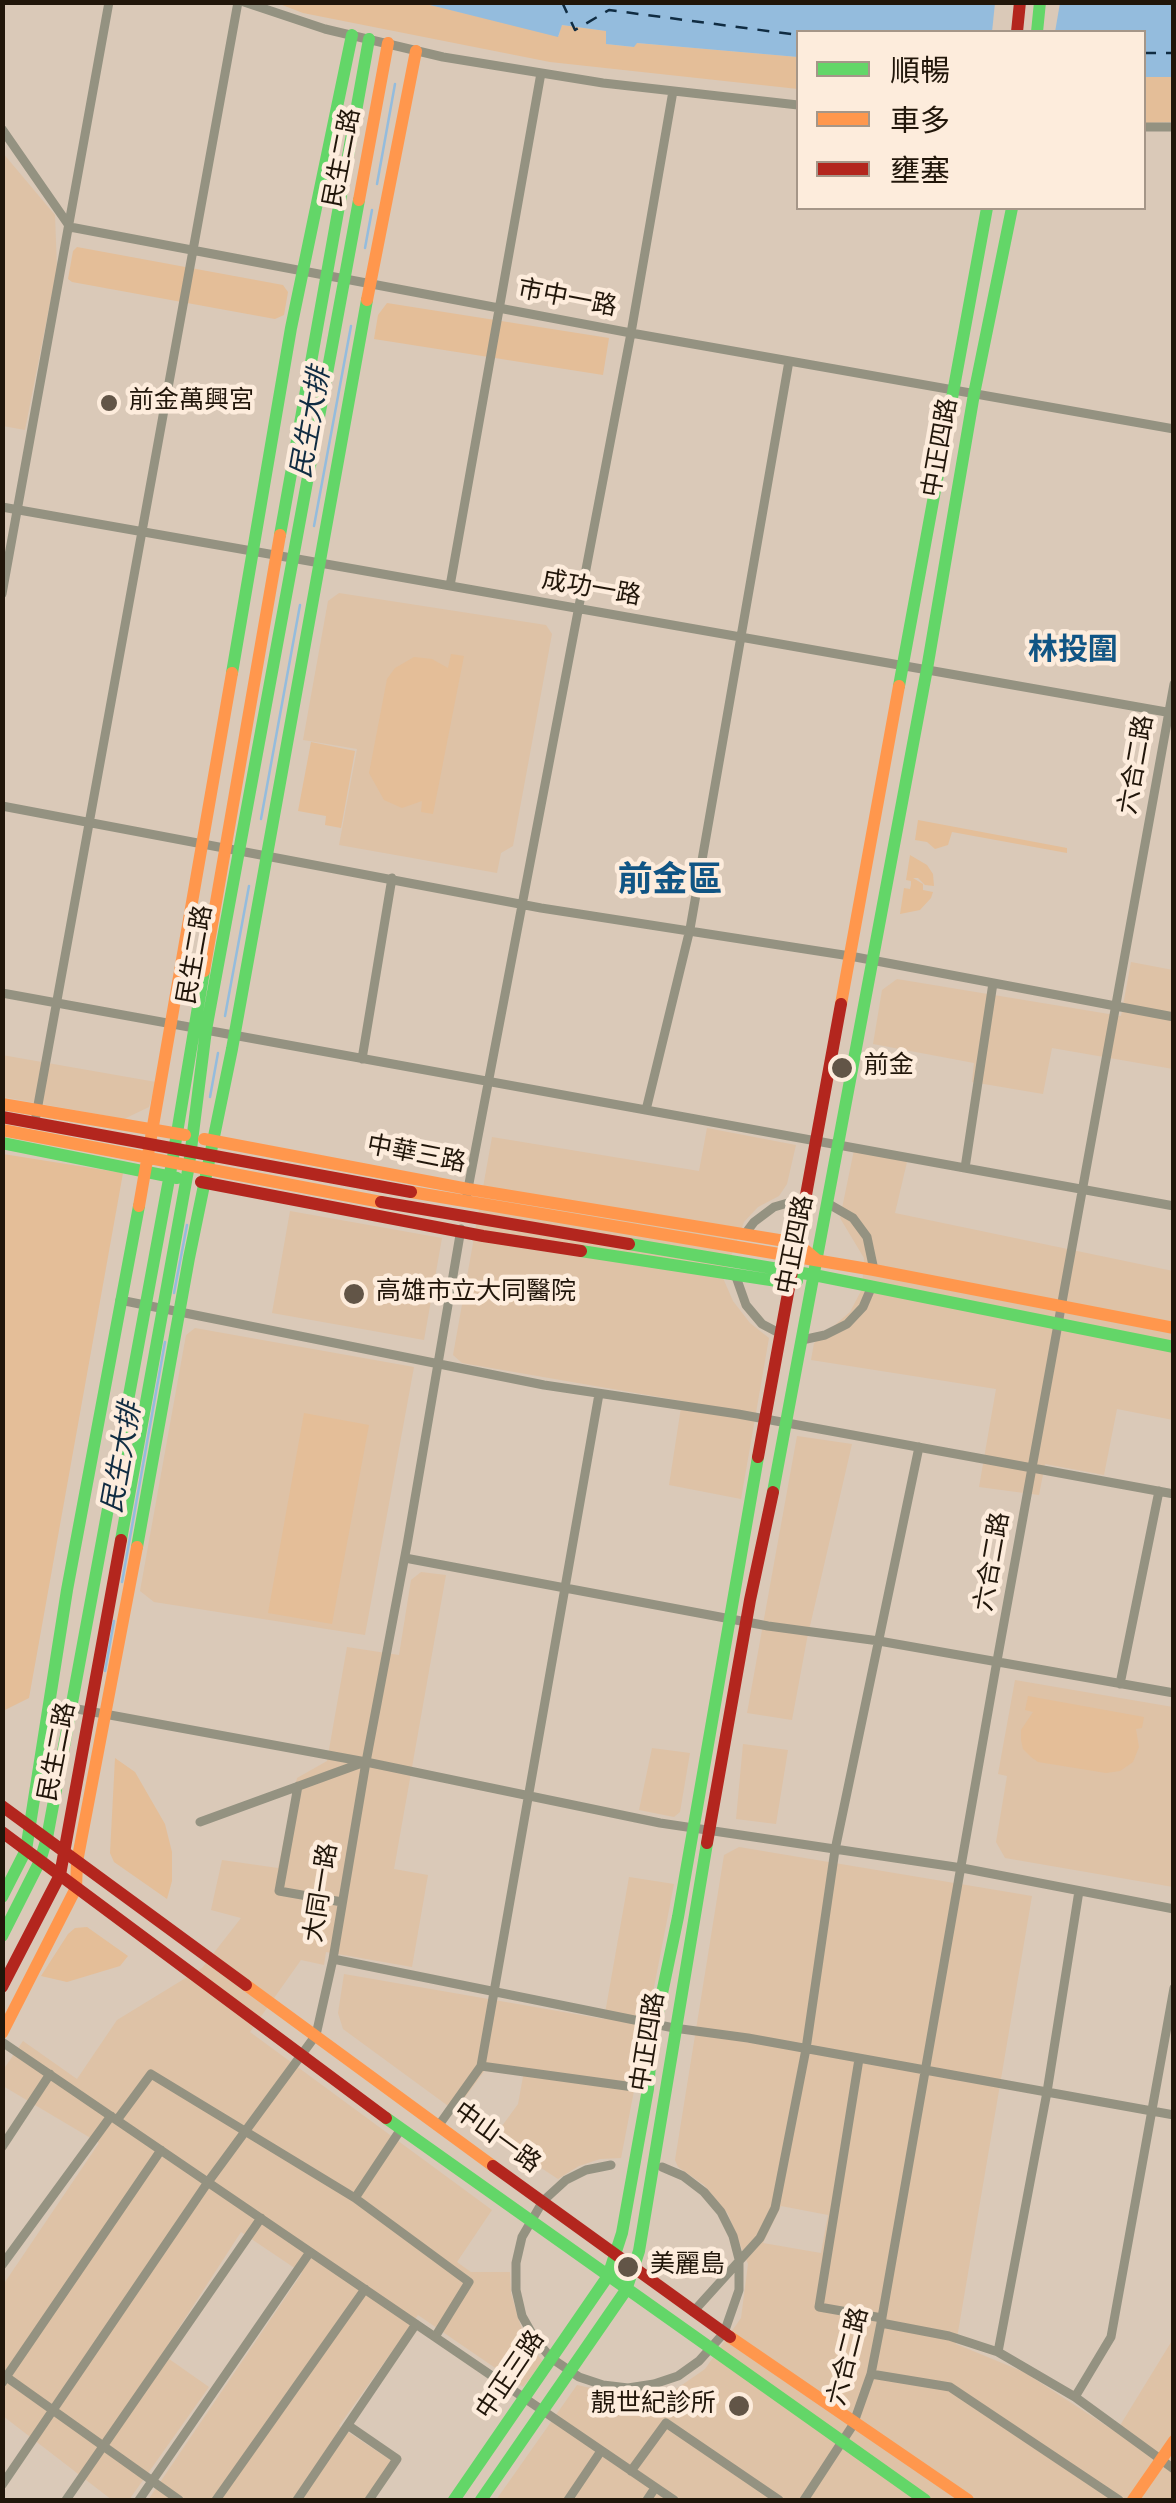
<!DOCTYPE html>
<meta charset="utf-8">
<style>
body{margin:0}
#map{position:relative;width:1176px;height:2503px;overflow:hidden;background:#dac9b8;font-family:"Source Sans 3","Noto Sans TC",sans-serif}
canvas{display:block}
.frame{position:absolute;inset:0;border:5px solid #21160a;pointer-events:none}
.legend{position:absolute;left:796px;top:30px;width:350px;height:180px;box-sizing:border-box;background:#fdecdc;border:2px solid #a59688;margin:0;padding:12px 18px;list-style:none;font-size:30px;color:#21160a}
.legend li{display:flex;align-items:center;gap:20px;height:50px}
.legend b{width:50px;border:2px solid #a59688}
</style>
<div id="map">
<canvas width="1176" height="2503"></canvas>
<div class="frame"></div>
<ul class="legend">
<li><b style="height:12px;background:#63d668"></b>順暢</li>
<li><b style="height:12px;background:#ff974d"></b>車多</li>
<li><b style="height:12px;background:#b3261e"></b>壅塞</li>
</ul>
</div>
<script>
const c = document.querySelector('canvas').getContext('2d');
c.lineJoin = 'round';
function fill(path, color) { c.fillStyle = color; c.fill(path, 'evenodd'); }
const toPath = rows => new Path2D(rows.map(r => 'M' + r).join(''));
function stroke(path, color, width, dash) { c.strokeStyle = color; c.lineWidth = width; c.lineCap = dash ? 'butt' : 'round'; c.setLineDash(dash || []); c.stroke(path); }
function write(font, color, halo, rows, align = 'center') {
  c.font = font + ' "Source Sans 3","Noto Sans TC",sans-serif'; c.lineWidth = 9; c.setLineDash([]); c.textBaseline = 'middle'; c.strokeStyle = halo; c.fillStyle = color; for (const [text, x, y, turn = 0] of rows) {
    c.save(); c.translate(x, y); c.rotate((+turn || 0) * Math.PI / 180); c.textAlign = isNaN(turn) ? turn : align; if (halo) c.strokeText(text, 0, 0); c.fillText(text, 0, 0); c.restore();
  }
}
const built = toPath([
 [2,152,55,215,57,268,25,430,3,426],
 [339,593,546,625,552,634,513,846,501,853,497,873,339,845,357,749,303,740,328,601],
 [1131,962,1173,970,1173,1069,1052,1048,1043,1094,972,1082,974,1063,873,1044,882,990,897,979,1121,1016],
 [2,1055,156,1082,149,1107,124,1119,3,1097],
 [707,1128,796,1145,787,1184,779,1196,758,1207,744,1222,723,1278,733,1301,750,1323,769,1338,741,1499,669,1485,682,1401,462,1363,453,1355,492,1137,699,1171],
 [854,1150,907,1162,895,1213,1173,1271,1173,1420,1117,1409,1104,1475,1045,1464,1039,1495,979,1487,996,1389,811,1360,814,1343,850,1312,862,1289,864,1258,840,1218],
 [290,1211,442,1238,424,1340,272,1313],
 [195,1328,414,1367,365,1635,154,1602,140,1591,186,1335],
 [797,1436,852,1444,807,1639,792,1720,747,1713],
 [421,1572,446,1575,394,1869,428,1875,412,1967,326,1952,324,1965,301,1960,250,2032,492,2210,457,2262,471,2272,510,2272,511,2293,524,2337,543,2362,523,2387,418,2315,339,2426,392,2461,364,2500,148,2500,302,2273,241,2232,162,2354,209,2387,129,2500,112,2500,3,2416,3,2285,99,2143,3,2086,3,2070,23,2041,77,2079,117,2020,202,1968,241,1918,211,1910,222,1860,278,1868,297,1778,327,1761,347,1647,399,1655,411,1580],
 [1015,1680,1173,1707,1173,1887,1005,1858,996,1842,1007,1776,998,1774],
 [743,1744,788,1750,776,1824,736,1819],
 [652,1748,690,1753,680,1812,674,1817,639,1810],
 [739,1847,1032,1896,956,2344,1024,2372,1116,2432,1173,2339,1173,2500,496,2500,577,2385,627,2396,676,2389,705,2369,741,2318,748,2264,728,2214,704,2185,678,2167,675,2160,724,1855],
 [781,2206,828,2215,821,2253,763,2243],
 [629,1877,674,1884,621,2158,600,2159,579,2166,558,2179,494,2137,518,2104,524,2071,488,2066,455,2111,343,2029,338,2013,344,1974,604,2019]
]);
const green = toPath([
 [277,3,422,3,559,36,561,25,606,31,606,44,633,47,636,43,798,57,798,89,550,62,303,13],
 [1144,77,1173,77,1173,122,1144,123],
 [77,247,283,285,288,292,284,315,275,319,72,282,68,279,73,251],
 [387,303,609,338,603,375,374,339,378,315],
 [451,654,464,656,433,814,421,812,422,801,402,808,384,800,369,773,387,679,395,668,414,657,432,659,448,668],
 [311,742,355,751,341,828,325,825,326,816,298,811],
 [918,820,1067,848,1067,853,952,832,948,845,935,849,927,842,915,840],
 [910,855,927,865,933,874,934,886,925,885,918,878,913,878,923,884,923,890,933,892,931,898,920,910,900,914,904,888,910,889,911,885,911,881,906,880],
 [3,1154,123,1173,29,1698,3,1711],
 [304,1413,369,1425,332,1624,268,1613],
 [1028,1696,1144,1717,1142,1728,1136,1729,1139,1747,1133,1762,1120,1771,1106,1773,1038,1762,1031,1757,1023,1749,1021,1740,1021,1730,1033,1712,1025,1710],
 [115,1758,135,1772,165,1824,172,1852,172,1881,167,1899,114,1862,110,1853],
 [87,1927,128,1956,120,1966,67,1982,41,1976,68,1934,75,1928]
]);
const water = toPath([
 [422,3,1173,3,1173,77,1144,77,1144,32,798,32,798,57,637,43,634,47,606,44,606,31,562,25,558,37]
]);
const pier = toPath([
 [995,3,1060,3,1055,32,992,32]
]);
const stream = toPath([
 [377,184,395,84],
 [365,248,372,210],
 [314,526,351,326],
 [261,819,300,605],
 [225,1016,249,886],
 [210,1097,218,1053],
 [174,1293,187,1225],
 [122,1582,165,1342],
 [105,1671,114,1621]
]);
const ferry = toPath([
 [562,2,575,30,609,10,798,35],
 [1144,53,1174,53]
]);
const street = toPath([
 [244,2,325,29,443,57,603,83,798,105],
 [1144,127,1174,127],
 [2,129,70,227,631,333,1174,429],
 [2,507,1172,713],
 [450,586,541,73],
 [2,594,109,2],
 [2,806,541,908,850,956,1174,1017],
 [2,993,1174,1206],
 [362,1059,392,878],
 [646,1110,690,929,789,361],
 [36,1116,238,2],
 [965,1168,993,983],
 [467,1194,631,333,673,91],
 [827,1203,853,1218,867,1237,874,1270],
 [745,1234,754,1222,774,1207,805,1198],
 [735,1274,746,1305,762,1324,781,1334],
 [120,1300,544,1385,738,1414,1174,1494],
 [802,1340,825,1335,847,1324,863,1307,872,1286],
 [405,1558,768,1626,879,1641,1174,1693],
 [1120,1684,1159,1491],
 [50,1704,366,1762,660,1823,962,1868,1174,1909],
 [298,1786,279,1891,342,1902],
 [200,1822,362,1763],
 [333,1959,674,2028,748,2038,1174,2115],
 [2,2042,674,2500],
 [859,2059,819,2307,882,2318],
 [481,2066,648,2089],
 [117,2120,151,2074,355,2198],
 [439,2125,481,2066,599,1394],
 [401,2129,355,2198,469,2282,435,2337],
 [2,2147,50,2074],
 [611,2165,586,2170,566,2180,543,2201,522,2237,516,2263,516,2290,522,2316,535,2339,551,2358,579,2377,603,2385,628,2388,654,2384,678,2376,699,2361,724,2333,739,2290,739,2259,733,2236,721,2212,704,2192,683,2176,662,2167],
 [2,2265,111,2116],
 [693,2312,760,2238,775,2208,806,2049,835,1850,919,1447],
 [881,2323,949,2336,998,2352,1075,2397,1174,2469],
 [998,2352,1047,2092,1079,1891],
 [2,2374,179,2500],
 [871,2374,950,2387,1119,2500],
 [2,2383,161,2150],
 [1075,2397,1111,2337,1174,1988],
 [349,2426,397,2459,369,2500],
 [631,2471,666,2423,779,2500],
 [2,2485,208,2182,316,2035,333,1959,366,1762,407,1545,461,1229],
 [66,2500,261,2218],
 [139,2500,310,2252],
 [216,2500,365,2289],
 [297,2500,416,2324],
 [568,2500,601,2451],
 [647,2500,655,2488],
 [804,2500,853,2425,871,2374,881,2323,995,1672,1174,684]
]);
const fast = toPath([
 [1037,32,1040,2],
 [280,535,369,39],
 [232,673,291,328,352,35],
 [899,686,987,208],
 [2,1143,177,1178],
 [629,1244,814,1275,1174,1347],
 [581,1251,790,1283,797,1281],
 [773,1492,927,669,974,394,1012,208],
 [121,1540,189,1165,206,1030,359,200],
 [137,1547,189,1258,232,1049,367,300],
 [2,1897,26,1850,67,1590,139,1206],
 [2,1936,40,1861,47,1838,172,1163,204,971],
 [386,2118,925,2500],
 [454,2500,608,2276,622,2233,648,2089,652,2041,678,1917,758,1457],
 [481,2500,626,2290,639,2251,707,1843]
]);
const slow = toPath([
 [359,200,388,43],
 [367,300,416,51],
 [204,971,280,535],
 [841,1004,899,686],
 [2,1104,185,1135],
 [2,1130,381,1202],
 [204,1139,468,1189,797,1243,817,1260],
 [411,1192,874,1270,1174,1328],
 [139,1206,232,673],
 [246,1985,493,2166],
 [2,2033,76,1888,77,1862,137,1547],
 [730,2337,968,2500],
 [1133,2500,1174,2441]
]);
const jam = toPath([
 [1017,32,1020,2],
 [2,1117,411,1192],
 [201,1182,483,1236,581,1251],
 [381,1202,629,1244],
 [758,1457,841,1004],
 [2,1806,246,1985],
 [2,1832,386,2118],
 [707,1843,750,1600,773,1492],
 [2,1987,60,1875,121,1540],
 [493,2166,730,2337]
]);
const markers = [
 [109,403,10,"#625547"],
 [842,1068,12,"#625547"],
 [354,1294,12,"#625547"],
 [628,2267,12,"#625547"],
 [739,2406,12,"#625547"]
];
const streetNames = [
 ["民生二路",344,158,-79],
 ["市中一路",567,300,11],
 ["中正四路",942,448,-80],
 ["成功一路",591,590,10],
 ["六合二路",1138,765,-80],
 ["民生二路",197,955,-80],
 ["中華三路",416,1156,11],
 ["中正四路",797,1245,-79],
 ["六合二路",994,1562,-80],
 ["民生二路",59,1752,-79],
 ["大同一路",323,1893,-81],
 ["中正四路",650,2042,-81],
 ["中山一路",496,2139,36],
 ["六合二路",850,2357,-76],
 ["中正三路",512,2376,-56]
];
const poiNames = [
 ["前金萬興宮",129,403],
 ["前金",864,1068],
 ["高雄市立大同醫院",376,1294],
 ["美麗島",650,2267],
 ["靚世紀診所",716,2406,"right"]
];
const waterNames = [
 ["民生大排",313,423,-80],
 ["民生大排",124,1458,-80]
];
const quarterNames = [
 ["林投圍",1073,652]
];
const districtNames = [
 ["前金區",670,883]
];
fill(built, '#dec2a6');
fill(green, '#e4be98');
fill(water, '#94bcdd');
fill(pier, '#dac9b8');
stroke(stream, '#94bcdd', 2.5);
stroke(ferry, '#102c42', 2.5, [12, 10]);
stroke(street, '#949281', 9);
stroke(fast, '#63d668', 12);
stroke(slow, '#ff974d', 12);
stroke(jam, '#b3261e', 12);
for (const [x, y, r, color] of markers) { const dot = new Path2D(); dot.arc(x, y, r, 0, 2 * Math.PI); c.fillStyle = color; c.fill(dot); stroke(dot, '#fdecdc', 4); }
write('25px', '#21160a', '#fdecdc', streetNames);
write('25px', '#21160a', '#fdecdc', poiNames, 'left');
write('italic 28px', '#102c42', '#fdecdc', waterNames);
write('bold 30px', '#115584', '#fdecdc', quarterNames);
write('bold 35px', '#115584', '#fdecdc', districtNames);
</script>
